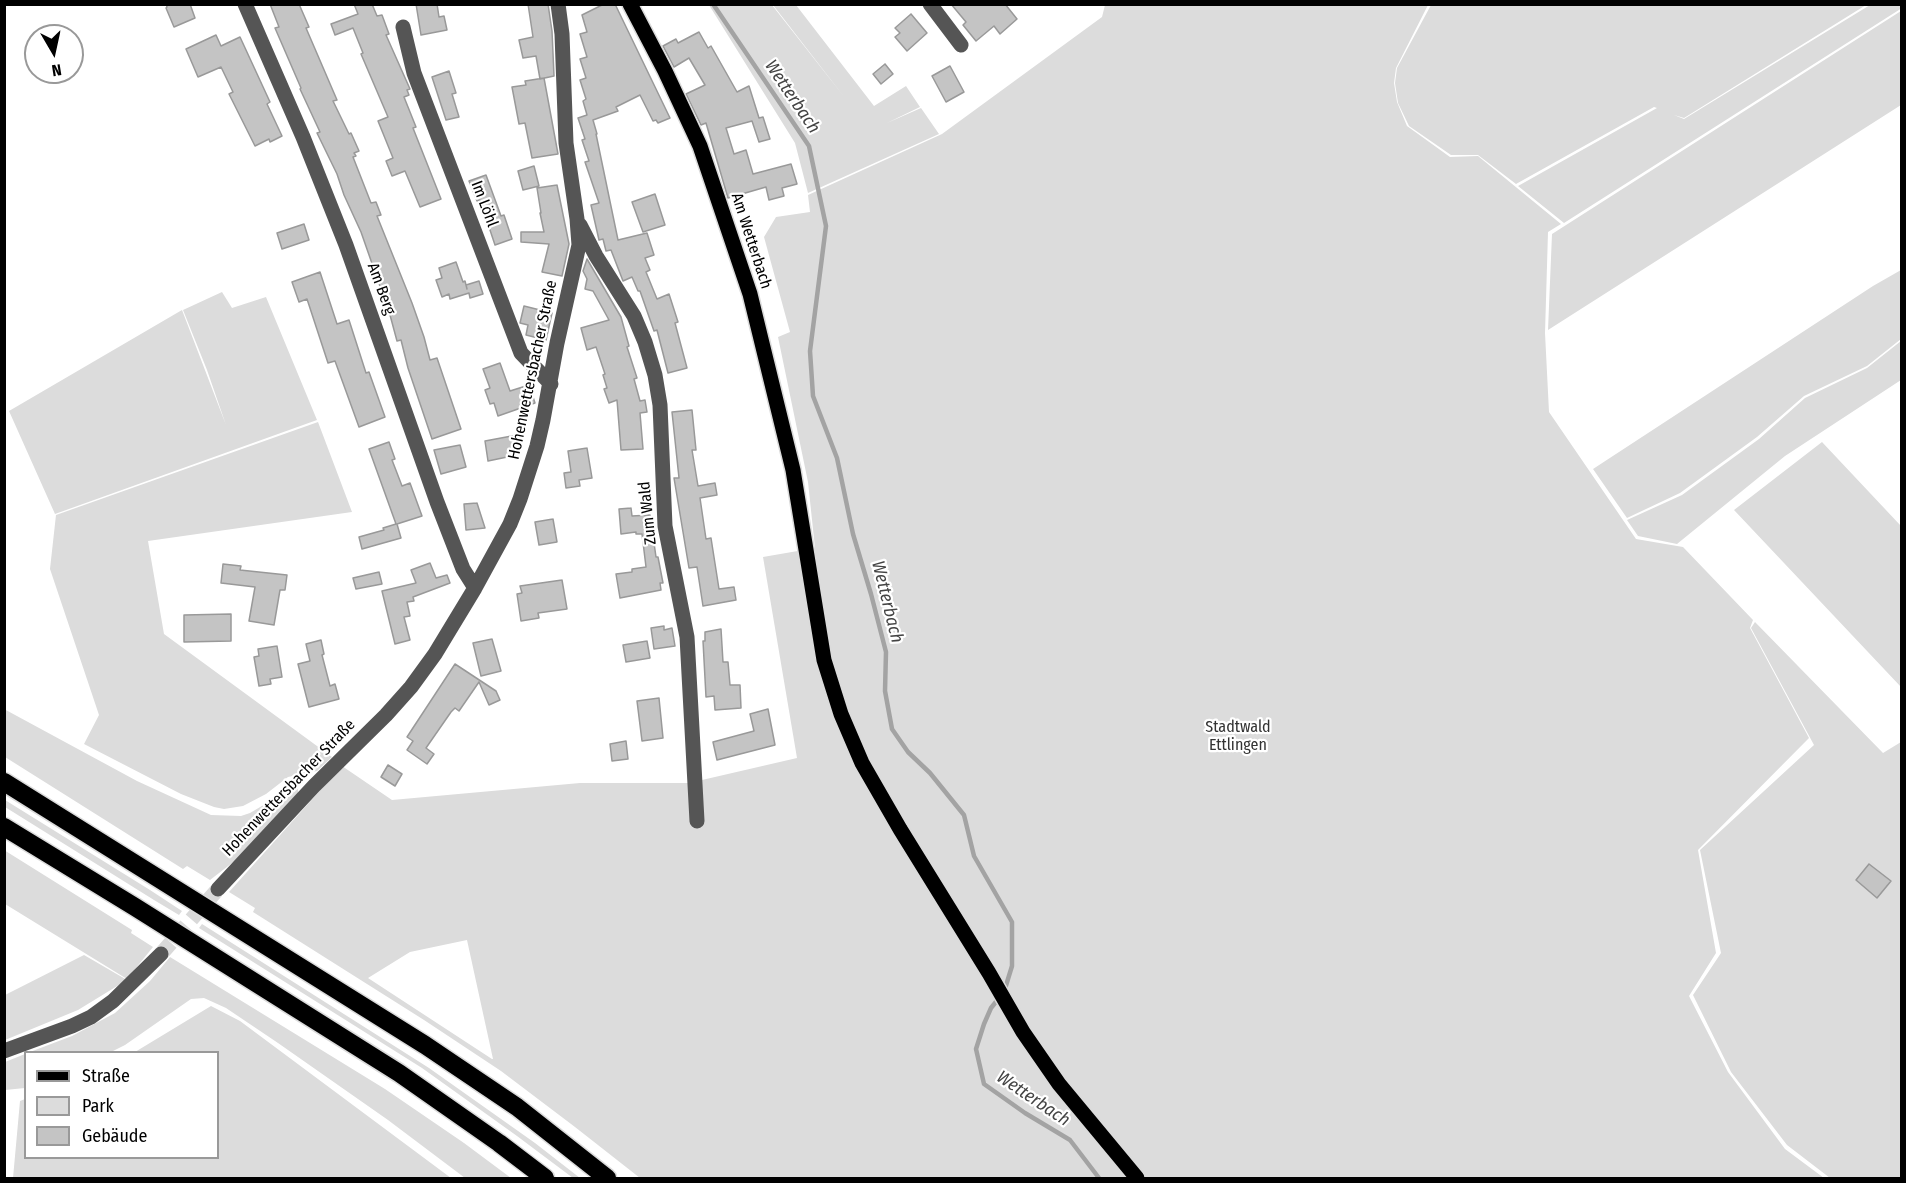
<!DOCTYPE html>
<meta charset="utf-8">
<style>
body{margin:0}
#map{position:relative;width:1906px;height:1183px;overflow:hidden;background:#fff;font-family:"Fira Sans Condensed",sans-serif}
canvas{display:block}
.frame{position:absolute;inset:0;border:6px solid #000;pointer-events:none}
.legend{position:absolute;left:24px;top:1051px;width:195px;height:108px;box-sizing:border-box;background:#fff;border:2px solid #999;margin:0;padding:8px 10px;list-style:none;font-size:18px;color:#000}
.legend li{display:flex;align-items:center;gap:12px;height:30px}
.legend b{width:30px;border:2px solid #999}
.north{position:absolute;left:24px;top:24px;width:60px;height:60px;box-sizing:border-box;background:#fff;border:2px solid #999;border-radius:50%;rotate:171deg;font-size:16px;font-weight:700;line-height:24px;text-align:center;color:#000}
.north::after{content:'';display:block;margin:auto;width:21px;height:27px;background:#000;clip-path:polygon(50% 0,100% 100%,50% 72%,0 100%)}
</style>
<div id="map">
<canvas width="1906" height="1183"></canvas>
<div class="frame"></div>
<ul class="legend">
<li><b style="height:8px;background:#000"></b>Straße</li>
<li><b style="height:16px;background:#dcdcdc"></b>Park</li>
<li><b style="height:16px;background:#c4c4c4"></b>Gebäude</li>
</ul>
<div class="north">N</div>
</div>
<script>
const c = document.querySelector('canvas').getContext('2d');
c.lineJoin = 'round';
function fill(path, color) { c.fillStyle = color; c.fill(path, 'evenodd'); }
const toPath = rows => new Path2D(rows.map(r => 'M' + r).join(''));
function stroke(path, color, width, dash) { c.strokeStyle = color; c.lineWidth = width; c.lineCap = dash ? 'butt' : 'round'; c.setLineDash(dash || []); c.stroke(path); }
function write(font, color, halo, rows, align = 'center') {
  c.font = font + ' "Fira Sans Condensed",sans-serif'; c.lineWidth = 4.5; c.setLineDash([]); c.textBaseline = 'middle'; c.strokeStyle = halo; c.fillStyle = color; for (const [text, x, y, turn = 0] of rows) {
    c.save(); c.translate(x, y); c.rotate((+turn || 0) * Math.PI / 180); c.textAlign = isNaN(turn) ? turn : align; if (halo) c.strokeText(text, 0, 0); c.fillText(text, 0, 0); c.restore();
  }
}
const green = toPath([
 [709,5,772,5,845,98,773,5,796,5,874,106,906,86,920,107,887,123,921,108,939,134,808,193,795,143],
 [1105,5,1428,5,1396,68,1394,83,1397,102,1407,126,1450,157,1478,156,1561,224,1548,232,1545,333,1549,412,1636,539,1683,547,1753,620,1750,628,1809,738,1698,850,1716,953,1689,996,1728,1072,1785,1149,1824,1178,640,1178,575,1127,501,1071,424,1020,253,912,255,908,229,892,342,766,392,800,580,783,689,783,797,758,763,557,815,548,808,482,778,337,790,332,764,237,776,217,810,212,808,195,942,134,1102,17],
 [467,940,493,1059,492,1059,368,978,410,952],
 [1431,5,1866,5,1684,118,1674,115,1684,119,1870,5,1901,5,1902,8,1564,223,1518,186,1657,108,1654,107,1516,184,1478,155,1451,155,1409,126,1398,103,1395,83,1397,68],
 [1901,11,1901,105,1548,330,1552,234],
 [1901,270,1901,339,1867,366,1804,396,1757,437,1680,493,1627,518,1593,469,1873,286],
 [222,292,232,308,266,297,317,420,55,514,9,411,182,310,226,425,207,370,183,310],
 [1901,341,1901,380,1785,456,1677,544,1638,536,1627,520,1682,495,1759,439,1805,398,1867,368],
 [318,422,352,512,148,541,164,634,332,757,317,771,288,777,266,794,243,806,224,809,214,807,181,794,84,744,99,715,50,569,56,515],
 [1822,442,1901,526,1901,687,1734,510],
 [1755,622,1883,753,1901,742,1901,1178,1830,1178,1787,1145,1731,1072,1693,995,1721,953,1700,850,1814,745,1751,628],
 [4,709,137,781,211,815,241,816,250,813,294,787,298,789,298,794,241,856,210,880,187,866,183,869,5,757],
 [5,800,150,890,182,911,179,915,154,900,5,807],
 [4,850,132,930,131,933,153,947,127,979,5,904],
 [202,924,429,1068,535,1143,580,1178,573,1178,517,1136,422,1068,199,928],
 [84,955,127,980,78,1010,5,1040,5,995],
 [170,957,385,1089,464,1143,511,1178,465,1178,388,1120,278,1043,226,1008,204,998,191,999,125,1045,111,1052,30,1052,72,1036,115,1013,150,981],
 [211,1006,240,1021,451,1178,13,1178,20,1101,25,1099,26,1158,218,1158,218,1052,135,1052],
 [25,1054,25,1088,5,1090,5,1062]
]);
const stream = toPath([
 [713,4,809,146,826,226,810,351,813,396,837,458,853,534,871,594,886,652,885,691,892,729,908,752,930,773,964,815,974,856,1012,922,1012,966,1004,992],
 [999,998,991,1008,984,1024,976,1049,984,1084,1025,1113,1070,1140,1099,1178]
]);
const building = toPath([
 [166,4,190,4,195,18,174,27,166,8,167,7,166,4],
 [270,4,299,4,309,27,306,28,337,100,333,101,349,134,351,133,359,151,354,153,356,156,353,157,371,203,376,202,381,215,377,216,412,303,424,337,430,360,437,358,461,429,432,439,408,368,401,340,397,341,390,315,361,232,344,195,337,174,317,133,320,132,300,89,301,88,275,28,279,27,270,4],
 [354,4,372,4,377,16,382,15,389,34,386,35,410,89,407,90,409,95,404,97,416,127,413,128,441,199,420,207,405,171,392,176,386,161,393,158,378,121,388,117,361,54,363,53,353,28,335,35,331,24,358,14,354,4],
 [416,4,437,4,439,17,444,16,447,30,421,35,416,4],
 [528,4,548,4,552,31,554,76,540,79,536,56,523,58,519,40,533,37,528,4],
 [604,4,615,4,670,118,658,123,656,120,653,121,640,95,616,107,618,111,593,120,597,134,596,134,618,240,647,233,654,255,645,258,650,270,646,272,657,299,669,294,678,322,675,323,687,368,668,373,657,330,654,331,640,291,638,291,632,277,623,281,611,250,606,251,603,239,599,240,591,205,599,203,585,162,589,161,582,140,585,139,578,118,587,115,583,101,586,99,580,80,586,78,580,59,587,57,580,34,587,32,582,15,604,4],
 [951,4,1005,4,1017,19,1000,34,994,26,976,41,963,25,966,22,951,4],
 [911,14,927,33,907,51,895,37,900,33,895,28,911,14],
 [699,32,708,48,711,46,737,92,749,86,759,118,763,117,770,139,759,142,752,121,726,128,734,154,746,150,753,174,791,164,797,184,782,188,784,196,769,200,766,187,728,198,706,123,701,125,686,94,705,85,689,58,674,67,663,46,676,39,678,43,699,32],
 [216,35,221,46,240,37,270,102,267,104,282,136,270,142,269,139,255,146,229,94,233,92,221,67,198,77,186,49,216,35],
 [885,64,893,74,881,84,873,74,885,64],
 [950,66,964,92,946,102,932,76,950,66],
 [449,71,456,93,452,94,459,117,446,120,432,77,449,71],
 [544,78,558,154,532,158,525,123,519,124,512,87,526,85,525,81,544,78],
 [534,166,539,186,523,190,518,171,534,166],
 [486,175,501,216,504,215,512,239,495,245,480,200,477,201,469,181,486,175],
 [557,185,569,244,562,276,542,272,549,244,521,242,521,232,544,232,540,213,541,213,537,188,557,185],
 [655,194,665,225,643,232,632,202,655,194],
 [304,224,309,240,282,249,277,233,304,224],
 [587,259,621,317,629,346,627,347,637,378,634,379,640,401,645,400,647,412,640,413,643,449,621,450,617,400,609,403,604,389,607,388,603,375,605,374,596,347,587,350,581,328,609,320,593,291,585,289,587,279,583,271,587,259],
 [456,262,463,282,465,281,467,289,466,285,479,281,483,294,470,298,469,293,450,299,449,294,442,297,436,280,442,278,439,268,456,262],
 [320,272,337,324,349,320,366,373,369,372,385,417,359,427,335,361,328,363,307,299,299,302,292,282,320,272],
 [524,306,552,313,546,340,526,335,528,325,520,323,524,306],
 [500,363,510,391,529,385,535,403,498,416,494,403,490,404,485,390,490,388,483,369,500,363],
 [692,410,696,450,692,450,698,486,715,483,717,495,700,498,706,539,711,538,719,589,734,587,736,600,703,606,697,567,689,568,674,478,679,478,672,412,692,410],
 [517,435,520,450,511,451,512,456,488,461,485,441,517,435],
 [389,442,395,459,392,460,402,486,410,483,422,516,397,524,401,538,362,549,359,537,384,530,383,528,396,524,369,449,389,442],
 [460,445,466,467,441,474,434,450,460,445],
 [587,448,592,478,579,480,580,486,566,488,564,473,571,472,568,451,587,448],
 [477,503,485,528,466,530,464,504,477,503],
 [631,508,632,516,650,515,656,557,658,557,663,583,660,583,661,590,620,598,616,574,632,572,632,569,646,567,642,534,636,534,636,532,621,534,619,509,631,508],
 [553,519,557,542,539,545,535,522,553,519],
 [430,563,436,578,447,575,450,583,413,597,414,601,407,602,410,616,404,617,410,640,395,644,382,591,416,583,411,570,430,563],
 [223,564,241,566,240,570,287,575,285,590,280,590,274,625,249,621,255,587,221,583,223,564],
 [379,572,382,584,356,589,353,578,379,572],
 [562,580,567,609,538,613,539,618,521,621,517,594,522,593,520,586,562,580],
 [231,614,231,641,184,642,184,615,231,614],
 [664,626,664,630,672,628,675,646,654,649,651,628,664,626],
 [721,629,723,662,728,662,730,685,740,685,741,708,715,710,714,696,706,697,703,641,705,641,705,632,721,629],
 [492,639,501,671,481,676,473,643,492,639],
 [321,640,324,654,322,655,330,686,335,684,339,699,309,707,298,664,310,661,306,644,321,640],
 [647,641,650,658,626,662,623,645,647,641],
 [277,646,282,677,270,679,271,684,259,686,254,657,259,656,258,649,277,646],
 [455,664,496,691,500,700,489,705,479,682,459,711,455,708,451,712,426,748,434,754,427,764,407,750,413,741,407,737,455,664],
 [659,698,663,738,642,741,637,701,659,698],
 [768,709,775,745,717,760,713,742,754,731,750,714,768,709],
 [626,741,628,759,612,761,610,744,626,741],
 [388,765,402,774,395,786,381,777,388,765],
 [1869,864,1891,881,1877,898,1856,880,1869,864]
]);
const minorTunnel = toPath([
 [161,954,218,889]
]);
const minor = toPath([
 [245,4,303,137,346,245,437,502,463,569,475,588],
 [930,4,961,45],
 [403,27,414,73,521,353,551,384],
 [580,225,596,256,634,316,645,342,655,375,660,405,665,526,687,637,697,821],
 [218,889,314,786,386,715,411,687,435,654,475,588,510,524,520,499,537,446,543,420,557,343,579,245,577,219,566,143,562,34,558,4],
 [4,1051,72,1026,91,1017,113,1001,161,954]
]);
const major = toPath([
 [630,4,665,71,700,146,750,294,793,470,824,660,841,714,862,763,900,829,989,973,1023,1032,1059,1084,1137,1178]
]);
const highway = toPath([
 [4,782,425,1045,517,1107,607,1178],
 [4,827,135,907,399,1073,499,1143,545,1178]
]);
const streetNames = [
 ["Im Löhl",484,204,69],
 ["Am Wetterbach",751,241,72],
 ["Am Berg",381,289,70],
 ["Hohenwettersbacher Straße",533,370,-78],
 ["Zum Wald",648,513,-96],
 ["Hohenwettersbacher Straße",289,788,-46]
];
const parkNames = [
 ["Stadtwald",1238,728],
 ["Ettlingen",1238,746]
];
const waterNames = [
 ["Wetterbach",792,97,56],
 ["Wetterbach",887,602,76],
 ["Wetterbach",1033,1099,34]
];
fill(green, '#dcdcdc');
stroke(stream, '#a3a3a3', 4.5);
fill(building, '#c4c4c4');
stroke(building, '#999', 1.5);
stroke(minorTunnel, '#d9d9d9', 15, [15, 8]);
stroke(major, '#dbdbdb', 18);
stroke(highway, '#dbdbdb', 21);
stroke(minor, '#555', 15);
stroke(major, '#000', 15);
stroke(highway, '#000', 18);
write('16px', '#000', '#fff', streetNames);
write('16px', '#333', '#fff', parkNames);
write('italic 18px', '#444', '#fff', waterNames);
</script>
